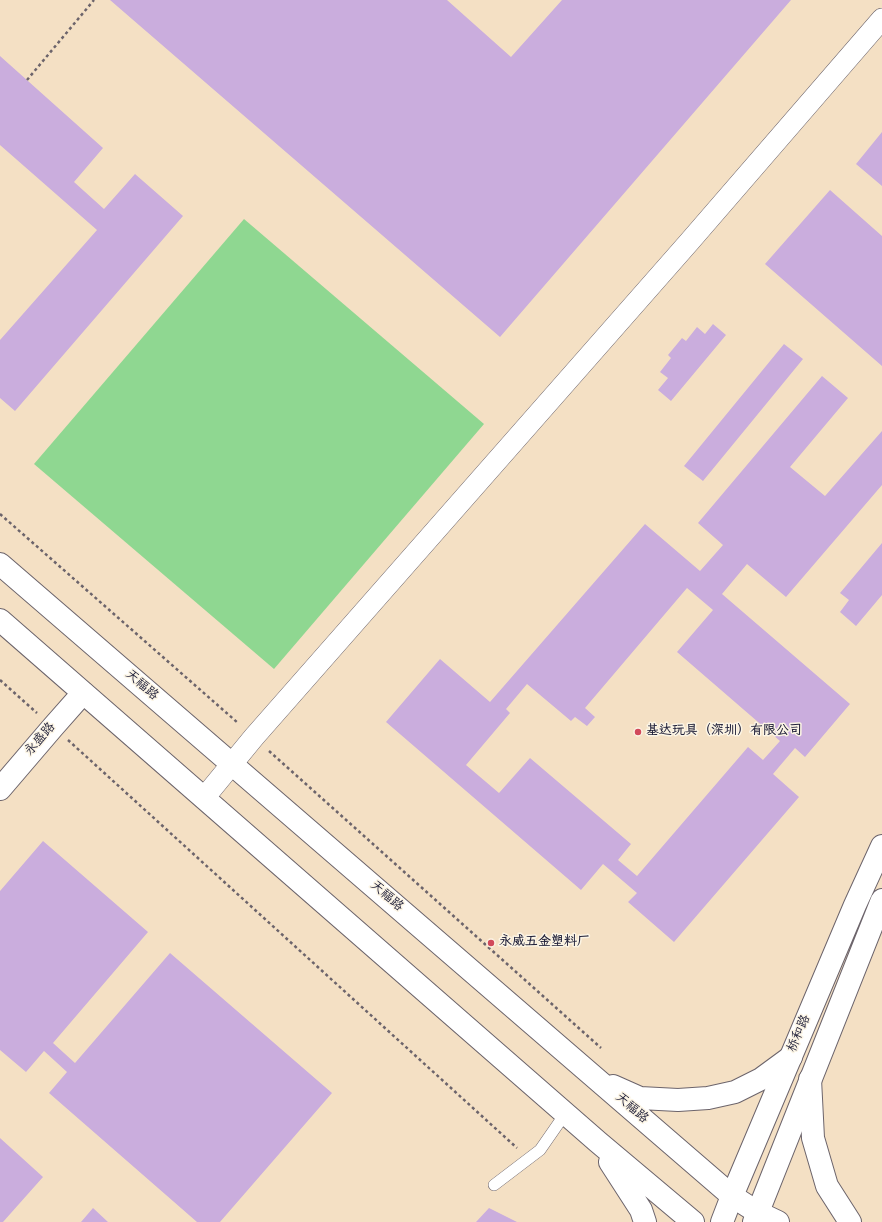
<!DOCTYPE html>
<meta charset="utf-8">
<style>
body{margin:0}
canvas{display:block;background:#f4e0c4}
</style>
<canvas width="882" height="1222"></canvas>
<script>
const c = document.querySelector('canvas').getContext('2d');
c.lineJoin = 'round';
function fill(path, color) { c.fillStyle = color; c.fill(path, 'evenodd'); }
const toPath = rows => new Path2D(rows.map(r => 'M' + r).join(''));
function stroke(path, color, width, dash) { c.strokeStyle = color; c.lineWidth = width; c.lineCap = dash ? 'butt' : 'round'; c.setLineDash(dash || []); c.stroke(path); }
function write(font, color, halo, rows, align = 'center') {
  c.font = font + ' "Gochi Hand","LXGW WenKai TC",sans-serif'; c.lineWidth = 3; c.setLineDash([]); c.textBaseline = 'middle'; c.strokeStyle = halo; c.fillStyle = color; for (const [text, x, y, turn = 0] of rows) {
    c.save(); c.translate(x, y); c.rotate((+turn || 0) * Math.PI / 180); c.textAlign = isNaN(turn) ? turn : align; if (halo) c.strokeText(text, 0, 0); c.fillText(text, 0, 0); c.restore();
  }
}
const green = toPath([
 [244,219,484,424,274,669,34,464]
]);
const building = toPath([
 [110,0,447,0,511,57,562,0,791,0,500,337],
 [0,56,103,148,74,182,104,209,135,174,183,216,15,411,0,398,0,340,97,230,0,145],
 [882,132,882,186,856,164],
 [830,190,882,236,882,366,765,264],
 [713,324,726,335,671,401,658,390,668,378,660,372,671,358,668,355,682,338,686,341,697,327,705,334],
 [784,344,803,359,703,481,684,466],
 [822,376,848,398,790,467,825,496,882,431,882,485,786,597,747,564,722,594,850,704,805,757,795,748,773,774,799,797,674,942,628,902,637,893,603,864,581,890,386,722,440,659,490,702,645,524,700,571,723,545,698,523],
 [687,588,713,610,677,652,780,741,763,760,748,747,637,876,618,860,631,844,530,758,499,793,466,765,510,713,506,709,527,684,571,721,575,717,587,726,595,717,585,708],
 [882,543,882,595,856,626,840,612,849,600,840,593],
 [43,841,148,932,53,1043,75,1063,170,953,332,1093,220,1222,197,1222,49,1093,67,1072,44,1051,26,1072,0,1050,0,891],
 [0,1138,43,1177,3,1222,0,1222],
 [93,1208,108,1222,81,1222],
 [489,1208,517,1222,476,1222]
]);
const path = toPath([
 [27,80,94,0],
 [0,514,238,723],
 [0,680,37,713],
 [68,740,517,1148],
 [269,751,601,1048]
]);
const service = toPath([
 [494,1185,540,1150,565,1114]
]);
const minor = toPath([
 [204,798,254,737,690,241,882,19]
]);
const tertiary = toPath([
 [0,789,53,727,83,693]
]);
const secondary = toPath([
 [722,1222,732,1196,855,905,882,846],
 [754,1222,882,900]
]);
const primary = toPath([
 [0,564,732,1196,757,1212,778,1222],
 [0,620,598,1142,693,1222],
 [810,1079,813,1138,827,1186,850,1222],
 [613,1086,640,1098,678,1100,708,1098,735,1092,761,1079,791,1057],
 [610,1162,641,1210,645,1222]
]);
const markers = [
 [638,732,4,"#d1495b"],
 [491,943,4,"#d1495b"]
];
const streetNames = [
 ["天福路",141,686,41],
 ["永盛路",41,740,-49],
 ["天福路",386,897,41],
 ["桥和路",800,1034,-67],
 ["天福路",631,1109,41]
];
const poiNames = [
 ["基达玩具（深圳）有限公司",646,732],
 ["永威五金塑料厂",499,943]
];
fill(green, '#8fd791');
fill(building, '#caaddd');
stroke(service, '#6c646b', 12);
stroke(minor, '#6c646b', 22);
stroke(tertiary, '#6c646b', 24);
stroke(secondary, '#6c646b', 24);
stroke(primary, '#6c646b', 24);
stroke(path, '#6c646b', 2.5, [3, 3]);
stroke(service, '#fff', 11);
stroke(minor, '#fff', 21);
stroke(tertiary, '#fff', 22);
stroke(secondary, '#fff', 22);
stroke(primary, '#fff', 22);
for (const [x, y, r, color] of markers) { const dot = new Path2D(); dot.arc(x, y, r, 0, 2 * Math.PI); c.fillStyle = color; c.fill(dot); stroke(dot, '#fcf5e5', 1.5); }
write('13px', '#22223b', '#fcf5e5', streetNames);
write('bold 13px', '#22223b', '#fcf5e5', poiNames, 'left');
</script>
